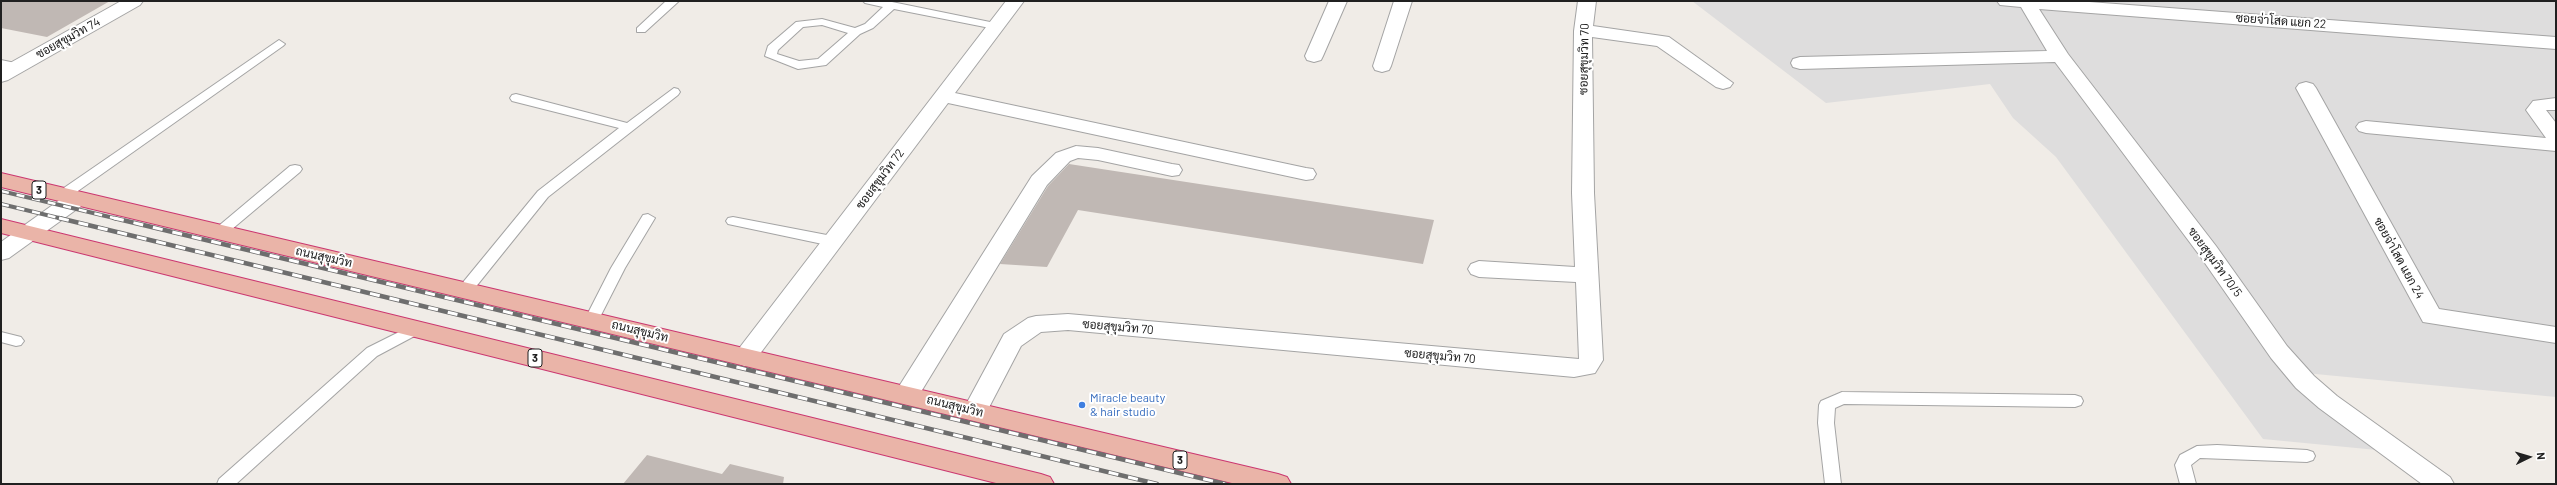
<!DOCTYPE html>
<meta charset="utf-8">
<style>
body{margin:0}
#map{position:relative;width:2557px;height:485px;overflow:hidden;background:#f0ece7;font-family:Barlow,sans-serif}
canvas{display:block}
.frame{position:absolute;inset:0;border:2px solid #202020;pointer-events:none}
.north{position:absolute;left:2509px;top:437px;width:40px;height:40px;-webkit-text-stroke:3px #fff;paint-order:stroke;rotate:85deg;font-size:11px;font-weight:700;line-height:16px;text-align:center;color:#202020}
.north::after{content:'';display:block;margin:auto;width:14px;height:18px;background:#202020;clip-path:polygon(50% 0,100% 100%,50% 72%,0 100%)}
</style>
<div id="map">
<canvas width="2557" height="485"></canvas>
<div class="frame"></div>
<div class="north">N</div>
</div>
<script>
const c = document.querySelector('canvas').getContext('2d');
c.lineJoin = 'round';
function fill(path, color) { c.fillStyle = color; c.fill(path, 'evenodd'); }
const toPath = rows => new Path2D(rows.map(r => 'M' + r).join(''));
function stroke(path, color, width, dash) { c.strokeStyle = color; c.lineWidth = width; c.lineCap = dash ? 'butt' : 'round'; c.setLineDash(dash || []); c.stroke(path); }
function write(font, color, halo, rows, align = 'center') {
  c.font = font + ' Barlow,Sarabun,sans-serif'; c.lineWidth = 4; c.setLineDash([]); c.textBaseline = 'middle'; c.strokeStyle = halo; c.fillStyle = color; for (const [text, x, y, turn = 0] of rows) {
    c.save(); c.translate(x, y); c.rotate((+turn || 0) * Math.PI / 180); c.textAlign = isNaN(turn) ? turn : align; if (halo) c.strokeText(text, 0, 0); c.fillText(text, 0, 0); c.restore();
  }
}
const residential = toPath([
 [1692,1,2556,1,2556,397,2305,373,2377,450,2263,439,2056,157,2013,118,1990,84,1826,103]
]);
const building = toPath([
 [1,1,110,1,47,37,1,28],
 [1069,164,1434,220,1423,264,1078,210,1047,267,1000,264,1048,186],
 [647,455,722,474,730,464,784,477,783,484,623,484]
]);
const service = toPath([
 [666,1,679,1,645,32,637,32,637,28,666,1],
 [863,1,892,2,995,23,1001,26,995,29,894,9,873,28,860,34,826,65,798,69,765,56,768,46,796,22,822,19,855,28,865,24,883,7,865,3,863,1],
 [822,25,848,33,818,59,799,61,777,54,778,50,803,27,822,25],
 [279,40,285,44,283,46,68,198,58,198,56,195,58,192,279,40],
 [1,60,20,64,22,67,16,71,1,68,1,60],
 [674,88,678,89,680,92,678,95,548,197,470,294,460,294,458,290,460,286,538,191,619,128,512,101,510,98,512,95,516,94,627,123,674,88],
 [295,165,300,166,302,169,300,172,225,235,215,235,213,232,215,229,290,166,295,165],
 [648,214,655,218,625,268,599,319,597,323,587,323,585,319,611,268,643,215,648,214],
 [733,217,832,236,839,241,832,246,728,224,726,221,728,218,733,217],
 [417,323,422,324,424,328,422,332,377,356,236,484,217,484,219,479,367,348,417,323],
 [1,332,21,337,24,341,21,345,16,346,1,342,1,332],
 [1842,392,2075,395,2081,397,2083,401,2081,405,2075,407,1844,404,1835,408,1834,423,1841,484,1825,484,1818,423,1819,405,1821,401,1842,392],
 [2217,445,2307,450,2313,452,2315,456,2313,460,2307,462,2200,458,2191,465,2196,484,2180,484,2175,465,2180,455,2197,446,2217,445]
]);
const minor = toPath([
 [121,1,143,1,140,5,8,80,1,82,1,68,121,1],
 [1006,1,1024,1,955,93,1306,168,1313,169,1316,174,1313,179,1306,180,948,103,753,363,745,366,737,363,733,357,737,351,1006,1],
 [1329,1,1347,1,1323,56,1321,60,1314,62,1307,60,1305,56,1329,1],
 [1394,1,1412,1,1391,66,1389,70,1382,72,1375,70,1373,66,1394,1],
 [1578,1,1596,1,1593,26,1669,37,1733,83,1730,87,1723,89,1716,87,1657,46,1592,37,1594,193,1603,360,1595,373,1574,377,1068,330,1041,332,1021,346,984,417,975,419,966,417,963,410,1004,334,1028,318,1036,316,1068,314,1579,359,1576,282,1479,277,1471,274,1468,269,1471,264,1479,261,1575,267,1572,193,1574,31,1578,1],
 [1997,1,2076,1,2556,37,2556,49,2039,9,2068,54,2216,246,2287,346,2314,376,2337,396,2450,477,2454,484,2422,484,2319,408,2296,388,2271,358,2200,256,2055,62,1800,69,1793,67,1791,63,1793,59,1800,57,2047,51,2021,7,2000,5,1997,1],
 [2306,82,2313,84,2316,88,2439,309,2556,327,2556,343,2423,322,2296,88,2299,84,2306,82],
 [2556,98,2556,110,2546,110,2556,123,2556,151,2366,133,2359,131,2356,127,2359,123,2366,121,2546,138,2526,110,2533,101,2556,98],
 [1076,146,1098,148,1172,164,1179,165,1182,170,1179,175,1172,176,1098,160,1078,158,1070,161,1047,185,916,400,907,403,898,400,895,394,898,388,1032,176,1056,153,1076,146],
 [76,192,84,194,87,199,84,204,9,258,1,260,1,242,68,194,76,192]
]);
const trunk = toPath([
 [1,173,1278,474,1287,477,1291,484,1236,484,1,187,1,173],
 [1,219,1041,474,1050,477,1054,484,1000,484,1,233,1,219]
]);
const railFar1 = toPath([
 [1,191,118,219],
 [1,204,63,219]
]);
const rail = toPath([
 [59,218,1157,484],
 [114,218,1225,484]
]);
const markers = [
 [1082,405,4,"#3f7fe0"]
];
const shields = [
 [39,190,14],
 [535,358,14],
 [1180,460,14]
];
const shieldNames = [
 ["3",39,190],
 ["3",535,358],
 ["3",1180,460]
];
const streetNames = [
 ["ซอยจ่าโสด แยก 22",2281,21,4],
 ["ซอยสุขุมวิท 74",68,38,-29],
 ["ซอยสุขุมวิท 70",1584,59,-89],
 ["ซอยสุขุมวิท 72",880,179,-53],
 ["ถนนสุขุมวิท",324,257,13],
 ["ซอยจ่าโสด แยก 24",2399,258,61],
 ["ซอยสุขุมวิท 70/5",2215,262,54],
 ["ซอยสุขุมวิท 70",1118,327,5],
 ["ถนนสุขุมวิท",640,331,14],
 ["ซอยสุขุมวิท 70",1440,356,5],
 ["ถนนสุขุมวิท",955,406,14]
];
const shopNames = [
 ["Miracle beauty",1090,398],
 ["& hair studio",1090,412]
];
fill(residential, '#dedddd');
fill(building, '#c0b8b4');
stroke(service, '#a4a4a4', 2);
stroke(minor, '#a4a4a4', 2);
stroke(trunk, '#cb3770', 2);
fill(service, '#fff');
fill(minor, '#fff');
fill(trunk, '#eab4a8');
stroke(railFar1, '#6e6e6e', 4);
stroke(rail, '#6e6e6e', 4.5);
stroke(railFar1, '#fff', 2.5, [8]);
stroke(rail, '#fff', 3, [10]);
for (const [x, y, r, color] of markers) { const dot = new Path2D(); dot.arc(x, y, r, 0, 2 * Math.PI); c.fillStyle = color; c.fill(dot); stroke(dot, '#fff', 1.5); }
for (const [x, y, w] of shields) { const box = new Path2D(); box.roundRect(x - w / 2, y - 9, w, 18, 3); c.fillStyle = '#fff'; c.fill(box); stroke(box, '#202020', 1); }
write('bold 11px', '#202020', null, shieldNames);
write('12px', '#202020', '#fff', streetNames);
write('12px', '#366cbe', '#fff', shopNames, 'left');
</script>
